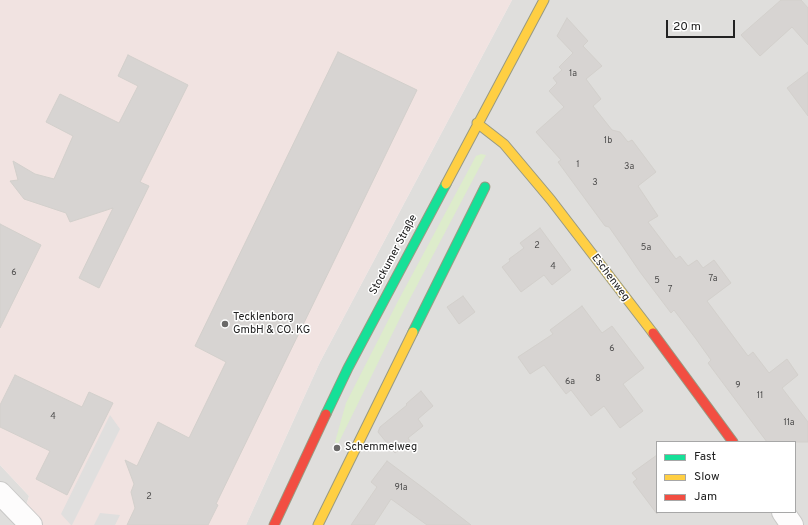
<!DOCTYPE html>
<meta charset="utf-8">
<style>
body{margin:0}
#map{position:relative;width:808px;height:525px;overflow:hidden;background:#f0eeeb;font-family:Overpass,sans-serif}
canvas{display:block}
.legend{position:absolute;left:656px;top:441px;width:140px;height:72px;box-sizing:border-box;background:#fff;border:1px solid #a7a7a7;margin:0;padding:5px 7px;list-style:none;font-size:12px;color:#222}
.legend li{display:flex;align-items:center;gap:8px;height:20px}
.legend b{width:20px;border:1px solid #a7a7a7}
.scale{position:absolute;left:666px;top:20px;width:69px;height:18px;box-sizing:border-box;border:2px solid #222;border-top:0;padding-left:5px;font-size:12px;line-height:14px;white-space:nowrap;color:#222;-webkit-text-stroke:3px #fff;paint-order:stroke}
</style>
<div id="map">
<canvas width="808" height="525"></canvas>
<ul class="legend">
<li><b style="height:5px;background:#16e098"></b>Fast</li>
<li><b style="height:5px;background:#ffcf43"></b>Slow</li>
<li><b style="height:5px;background:#f24e42"></b>Jam</li>
</ul>
<div class="scale">20 m</div>
</div>
<script>
const c = document.querySelector('canvas').getContext('2d');
c.lineJoin = 'round';
function fill(path, color) { c.fillStyle = color; c.fill(path, 'evenodd'); }
const toPath = rows => new Path2D(rows.map(r => 'M' + r).join(''));
function stroke(path, color, width, dash) { c.strokeStyle = color; c.lineWidth = width; c.lineCap = dash ? 'butt' : 'round'; c.setLineDash(dash || []); c.stroke(path); }
function write(font, color, halo, rows, align = 'center') {
  c.font = font + ' Overpass,sans-serif'; c.lineWidth = 3; c.setLineDash([]); c.textBaseline = 'middle'; c.strokeStyle = halo; c.fillStyle = color; for (const [text, x, y, turn = 0] of rows) {
    c.save(); c.translate(x, y); c.rotate((+turn || 0) * Math.PI / 180); c.textAlign = isNaN(turn) ? turn : align; if (halo) c.strokeText(text, 0, 0); c.fillText(text, 0, 0); c.restore();
  }
}
const residential = toPath([
 [512,0,808,0,808,525,246,525,320,362],
 [657,442,795,442,795,512,657,512],
 [0,465,29,496,20,525,0,525]
]);
const commercial = toPath([
 [0,0,512,0,320,362,246,525,20,525,29,496,0,465]
]);
const grass = toPath([
 [481,154,486,155,405,308,338,444,335,442,346,403,398,301,476,156]
]);
const parking = toPath([
 [110,415,120,429,72,525,71,525,61,514],
 [100,513,120,515,115,525,94,525]
]);
const building = toPath([
 [781,0,801,0,808,8,808,45,792,27,760,56,741,35,781,0],
 [567,18,588,41,583,46,602,66,586,79,601,99,593,106,612,130,620,132,628,142,632,140,656,172,638,186,658,216,648,222,676,259,680,256,688,266,697,260,703,268,714,260,731,283,707,301,748,356,753,352,769,373,787,359,798,375,782,388,808,422,808,442,767,442,708,363,711,360,696,339,674,310,671,313,640,272,623,247,609,227,605,226,558,162,561,160,536,132,564,107,549,91,557,83,553,78,562,70,559,67,573,53,557,36,567,18],
 [338,52,417,90,216,504,218,505,208,525,127,525,135,508,131,492,134,484,125,460,137,466,158,422,189,438,226,362,195,346,338,52],
 [128,55,188,85,140,182,149,186,99,288,79,278,113,208,70,222,66,213,24,199,10,181,18,180,13,161,35,174,54,179,73,136,46,122,60,94,119,123,138,86,118,76,128,55],
 [808,72,808,116,787,88,808,72],
 [0,224,41,245,0,328,0,224],
 [540,228,571,270,552,285,544,275,521,292,502,267,510,261,509,259,524,248,520,243,540,228],
 [463,296,475,312,459,324,447,307,463,296],
 [582,306,602,333,612,326,644,368,623,384,643,411,620,428,604,406,591,416,571,390,566,394,544,365,530,374,518,357,553,334,550,330,582,306],
 [15,375,82,407,89,392,113,403,67,495,36,479,50,451,0,427,0,405,15,375],
 [421,391,433,406,418,419,423,426,408,438,410,441,395,453,378,432,380,427,407,405,406,404,421,391],
 [657,455,657,514,633,482,637,479,632,473,657,455],
 [387,461,426,490,471,525,427,525,391,499,374,525,351,525,377,487,371,482,387,461]
]);
const street = toPath([
 [0,493,31,525],
 [783,512,792,525]
]);
const fast = toPath([
 [413,332,485,187],
 [326,414,348,368,446,184]
]);
const slow = toPath([
 [477,123,504,144,551,200,653,333],
 [446,184,544,0],
 [318,525,413,332]
]);
const jam = toPath([
 [653,333,733,442],
 [274,525,326,414]
]);
const markers = [
 [225,324,4,"#6a6968"],
 [337,448,4,"#6a6968"]
];
const numberNames = [
 ["1a",573,74],
 ["1b",608,141],
 ["1",578,165],
 ["3a",629,167],
 ["3",595,183],
 ["2",537,246],
 ["5a",646,248],
 ["4",553,267],
 ["6",14,273],
 ["7a",713,279],
 ["5",657,281],
 ["7",670,290],
 ["6",612,349],
 ["8",598,379],
 ["6a",570,382],
 ["9",738,386],
 ["11",760,396],
 ["4",53,417],
 ["11a",789,423],
 ["91a",401,488],
 ["2",149,497]
];
const streetNames = [
 ["Stockumer Straße",394,255,-62],
 ["Eschenweg",610,278,53]
];
const poiNames = [
 ["Tecklenborg",233,318],
 ["GmbH & CO. KG",233,331],
 ["Schemmelweg",345,448]
];
fill(residential, '#dfdedc');
fill(commercial, '#f1e3e1');
fill(grass, '#ddeccb');
fill(parking, '#e0dfde');
fill(building, '#d7d4d2');
stroke(building, '#d3d0cc', 1);
stroke(street, '#c9c8c7', 24);
stroke(fast, '#999a82', 11);
stroke(slow, '#999a82', 11);
stroke(jam, '#999a82', 11);
stroke(street, '#fdfcfc', 22);
stroke(fast, '#16e098', 9);
stroke(slow, '#ffcf43', 9);
stroke(jam, '#f24e42', 9);
for (const [x, y, r, color] of markers) { const dot = new Path2D(); dot.arc(x, y, r, 0, 2 * Math.PI); c.fillStyle = color; c.fill(dot); stroke(dot, '#fff', 1.5); }
write('9px', '#4f4e4e', null, numberNames);
write('11px', '#222', '#fff', streetNames);
write('11px', '#222', '#fff', poiNames, 'left');
</script>
